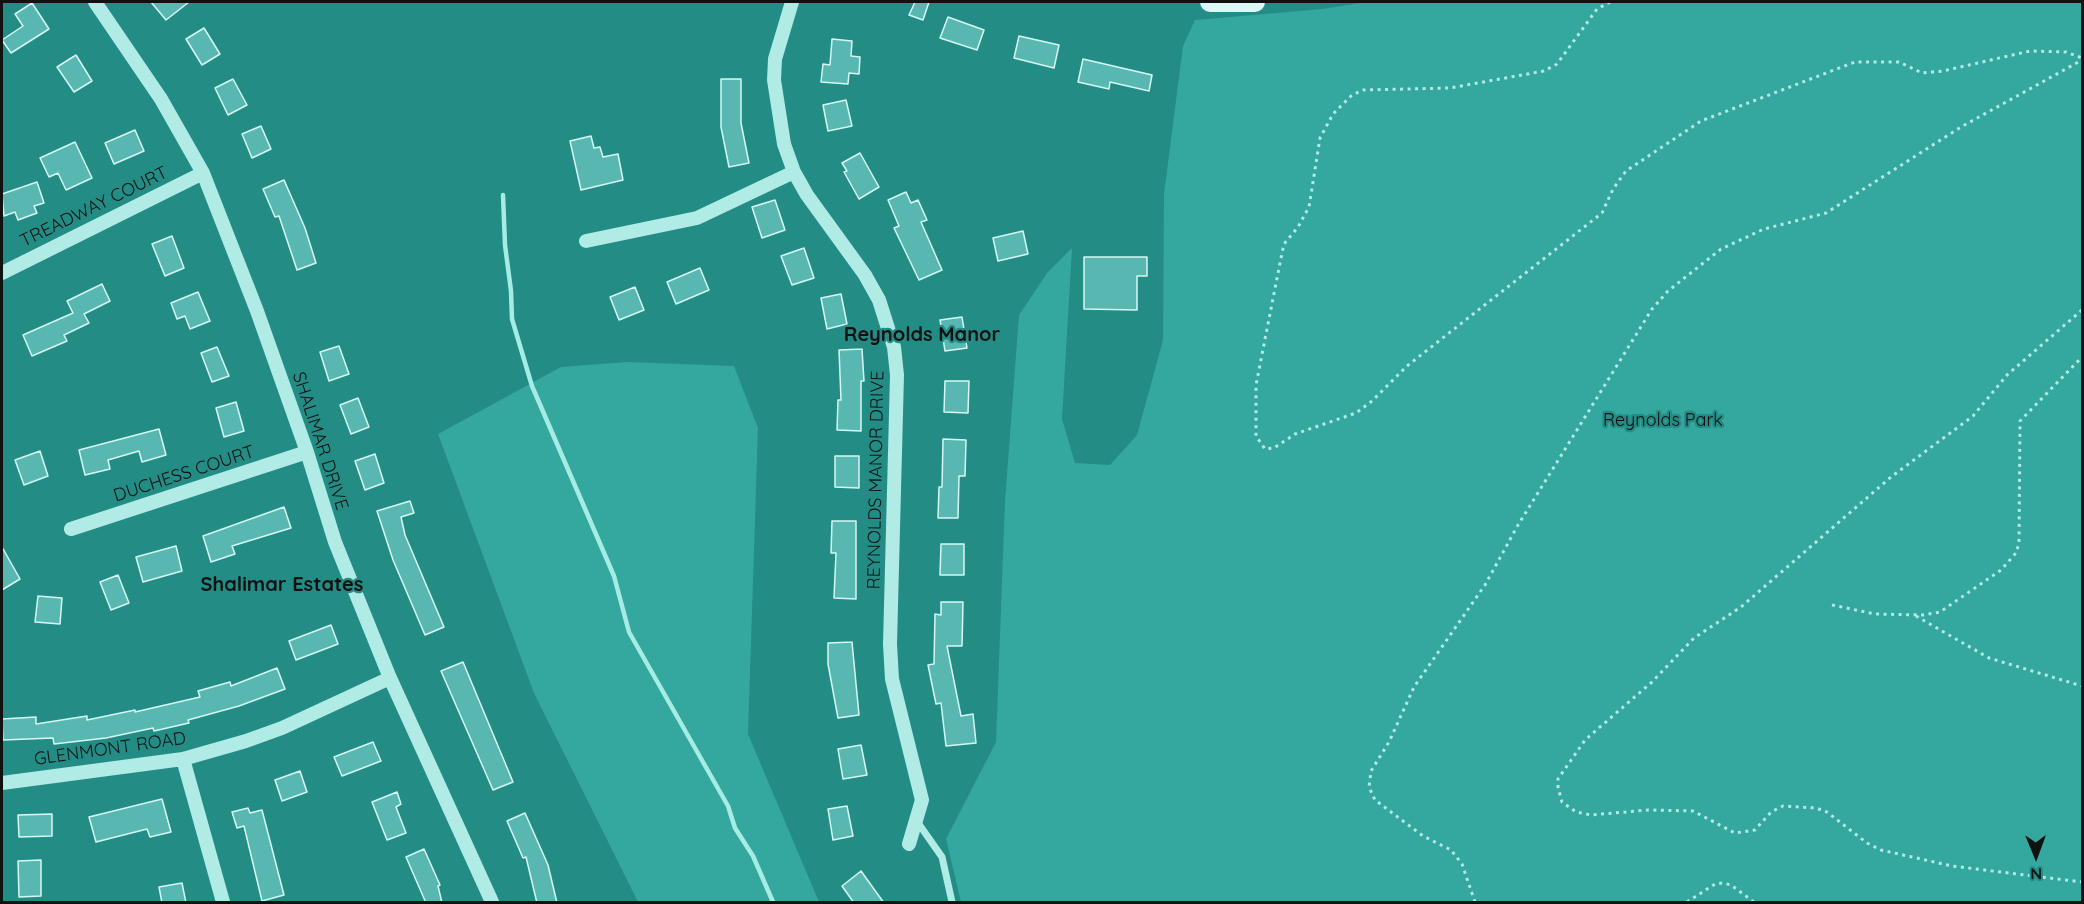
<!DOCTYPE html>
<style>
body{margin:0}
#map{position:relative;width:2084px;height:904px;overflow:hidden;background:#238c85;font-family:Quicksand,sans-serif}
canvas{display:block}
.frame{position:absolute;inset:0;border:3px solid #111;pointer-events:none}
.north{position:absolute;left:2006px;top:826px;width:60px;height:60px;-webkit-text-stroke:4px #238c85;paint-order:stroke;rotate:179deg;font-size:16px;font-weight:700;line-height:24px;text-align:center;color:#111}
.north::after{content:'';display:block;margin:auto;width:21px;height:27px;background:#111;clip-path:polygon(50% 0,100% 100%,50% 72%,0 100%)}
</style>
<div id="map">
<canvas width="2084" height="904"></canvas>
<div class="frame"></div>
<div class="north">N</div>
</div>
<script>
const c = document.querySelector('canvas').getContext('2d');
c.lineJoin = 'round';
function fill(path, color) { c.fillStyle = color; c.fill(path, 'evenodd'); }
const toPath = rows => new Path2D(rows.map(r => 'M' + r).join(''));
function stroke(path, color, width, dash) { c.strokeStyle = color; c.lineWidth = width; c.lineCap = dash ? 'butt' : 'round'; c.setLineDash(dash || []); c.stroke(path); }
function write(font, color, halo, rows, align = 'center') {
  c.font = font + ' Quicksand,sans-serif'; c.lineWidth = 4.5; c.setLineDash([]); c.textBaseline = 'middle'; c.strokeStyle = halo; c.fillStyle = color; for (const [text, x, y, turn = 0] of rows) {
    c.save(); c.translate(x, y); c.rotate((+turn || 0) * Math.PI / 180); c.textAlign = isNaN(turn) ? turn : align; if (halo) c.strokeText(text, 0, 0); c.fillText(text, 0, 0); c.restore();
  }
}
const green = toPath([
 [1366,2,2082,2,2082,902,961,902,946,839,996,742,1005,501,1019,315,1047,273,1072,248,1062,419,1075,463,1110,465,1137,435,1163,340,1164,194,1183,46,1195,20,1322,9],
 [627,362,734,366,758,428,748,734,819,902,638,902,534,693,438,434,561,367]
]);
const stream = toPath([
 [503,195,505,245,511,291,512,319,532,386,614,576,629,632,728,806,735,828,753,856,773,902]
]);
const building = toPath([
 [151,2,189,2,166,20,151,2],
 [915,2,929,2,923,20,909,15,915,2],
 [32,3,49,29,11,53,2,40,23,26,15,14,32,3],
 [948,17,984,30,977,50,940,38,948,17],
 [204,28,220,54,202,65,186,39,204,28],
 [1019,36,1059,45,1054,68,1014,58,1019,36],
 [832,39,852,41,851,56,860,57,859,74,849,73,848,84,821,82,823,64,830,65,832,39],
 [76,55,92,81,74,92,57,67,76,55],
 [1083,59,1152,75,1149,91,1110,82,1109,89,1078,82,1083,59],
 [233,79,247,105,228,115,215,88,233,79],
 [721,79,741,79,741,123,749,163,729,167,721,127,721,79],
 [846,100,852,126,828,131,823,105,846,100],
 [261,126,271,149,252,158,242,134,261,126],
 [135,130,144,151,114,164,105,143,135,130],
 [591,136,594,148,600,147,603,157,618,154,623,180,581,190,570,141,591,136],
 [75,142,92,178,66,190,58,173,49,177,40,158,75,142],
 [860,153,879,187,859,199,844,172,847,171,842,163,860,153],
 [284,180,305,228,316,263,297,270,279,216,275,217,263,189,284,180],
 [37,182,44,203,34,206,37,213,18,220,15,212,4,216,2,194,37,182],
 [906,192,911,203,918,200,927,220,921,222,942,270,919,280,894,228,899,226,888,200,906,192],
 [775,200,785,230,762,238,752,207,775,200],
 [1023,231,1028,254,998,261,993,238,1023,231],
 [172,236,184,268,165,276,152,244,172,236],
 [804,248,814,278,792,285,781,256,804,248],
 [1084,257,1147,257,1147,276,1137,276,1137,310,1084,309,1084,257],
 [700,268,709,290,676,304,667,282,700,268],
 [102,284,110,301,84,314,89,323,64,335,67,341,32,356,23,335,73,313,67,301,102,284],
 [635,287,644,310,619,320,610,297,635,287],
 [198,292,210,321,190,329,185,316,177,319,171,303,198,292],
 [841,294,847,324,827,329,821,298,841,294],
 [962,317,967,348,945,351,940,320,962,317],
 [339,346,349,374,329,381,320,352,339,346],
 [217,347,229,376,212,382,201,353,217,347],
 [862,349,864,381,861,381,861,431,837,430,838,400,841,400,839,350,862,349],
 [945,381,969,381,968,413,944,412,945,381],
 [358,398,369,427,351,434,340,405,358,398],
 [236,402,244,431,224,437,216,408,236,402],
 [159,429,166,455,142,462,139,451,108,460,110,469,85,475,79,450,159,429],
 [943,439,966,440,965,476,959,476,958,518,938,518,939,487,942,487,943,439],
 [40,451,48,476,24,485,15,460,40,451],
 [375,454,384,483,365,490,355,461,375,454],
 [835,456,859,456,859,488,835,487,835,456],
 [410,501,414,513,401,517,405,535,444,627,425,635,393,560,377,511,410,501],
 [284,507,291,528,232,546,235,554,211,562,203,536,284,507],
 [832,521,856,521,856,599,834,598,836,553,831,553,832,521],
 [941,544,964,544,964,575,940,575,941,544],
 [176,546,182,571,143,582,136,557,176,546],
 [2,547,20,579,2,590,2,547],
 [118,575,129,603,111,610,100,582,118,575],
 [38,596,62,598,60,624,35,622,38,596],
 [941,602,963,602,962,646,947,646,961,716,973,714,976,743,946,746,941,703,936,704,928,665,934,664,935,614,941,615,941,602],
 [331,625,338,644,296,660,289,641,331,625],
 [852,642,859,715,838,718,828,664,828,643,852,642],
 [463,662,513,782,493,790,441,671,463,662],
 [277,668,285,689,239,706,188,720,189,723,154,731,153,728,106,738,54,744,53,738,3,740,2,719,36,717,36,724,87,716,87,720,135,710,135,712,200,697,198,691,230,682,231,686,277,668],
 [373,742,381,761,342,776,334,757,373,742],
 [861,745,867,775,843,779,838,749,861,745],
 [300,771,307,792,282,801,275,780,300,771],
 [397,792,401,804,396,807,406,833,387,840,372,802,397,792],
 [162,799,171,832,150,837,147,829,96,842,89,817,162,799],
 [847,806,853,836,833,840,828,809,847,806],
 [248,808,250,813,262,810,284,895,262,901,244,826,237,828,232,812,248,808],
 [525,813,548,865,557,903,537,903,526,857,523,858,507,821,525,813],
 [52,814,52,836,19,837,18,815,52,814],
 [424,849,440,885,438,886,442,903,426,903,406,857,424,849],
 [41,860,41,896,19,897,18,861,41,860],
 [861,871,884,903,854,903,842,886,861,871],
 [182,883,186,903,162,903,159,887,182,883]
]);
const path = toPath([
 [1610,2,1597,9,1557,64,1544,71,1450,88,1363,90,1352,95,1333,114,1320,138,1309,207,1298,227,1284,244,1281,258,1256,385,1256,436,1265,449,1274,448,1295,434,1356,413,1372,401,1407,366,1602,213,1613,189,1626,171,1701,121,1855,62,1899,62,1922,73,1943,71,2030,51,2066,52,2082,58],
 [2082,310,2007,375,1973,416,1891,477,1741,607,1694,638,1652,682,1585,740,1558,779,1558,787,1562,802,1576,812,1591,815,1648,810,1693,811,1735,833,1755,830,1771,812,1783,806,1816,808,1827,812,1867,843,1881,850,1952,866,2082,882],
 [1832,605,1875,614,1923,615,1940,612,2001,570,2016,553,2019,543,2020,421,2082,357],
 [1916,616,1989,658,2082,686],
 [1475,902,1462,864,1451,850,1423,836,1375,800,1369,787,1371,771,1389,742,1414,687,1485,585,1518,525,1652,309,1668,291,1721,249,1764,229,1826,213,1961,127,2082,60],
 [1687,902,1715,884,1723,883,1731,885,1754,902]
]);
const service = toPath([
 [916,820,942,857,952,902]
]);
const minor = toPath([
 [95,2,161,99,203,173,257,311,307,452,335,542,390,678,492,902],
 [792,2,775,59,774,80,784,144,794,172,807,195,865,275,879,300,894,347,897,375,890,644,892,679,922,800,909,844],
 [586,241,697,218,794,172],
 [2,273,203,173],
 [71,529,307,452],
 [183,759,223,902],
 [2,783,183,759,246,741,282,728,390,678]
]);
const secondary = toPath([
 [1210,2,1255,2]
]);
const streetNames = [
 ["TREADWAY COURT",94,207,-26],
 ["SHALIMAR DRIVE",320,441,72],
 ["DUCHESS COURT",184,474,-18],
 ["REYNOLDS MANOR DRIVE",876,480,-89],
 ["GLENMONT ROAD",110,749,-8]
];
const parkNames = [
 ["Reynolds Park",1663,421]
];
const neighbourhoodNames = [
 ["Reynolds Manor",922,335],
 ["Shalimar Estates",282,585]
];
fill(green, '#34a79e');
stroke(stream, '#a5ece5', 4.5);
fill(building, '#58b8b1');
stroke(building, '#d6f8f5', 1.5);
stroke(path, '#b1ebe6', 3, [3, 4.5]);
stroke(service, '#b1ebe6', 7);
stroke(minor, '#b1ebe6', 14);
stroke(secondary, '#dcf9f7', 20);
write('18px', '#111', '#238c85', streetNames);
write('18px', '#111', '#238c85', parkNames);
write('bold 20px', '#111', '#238c85', neighbourhoodNames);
</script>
